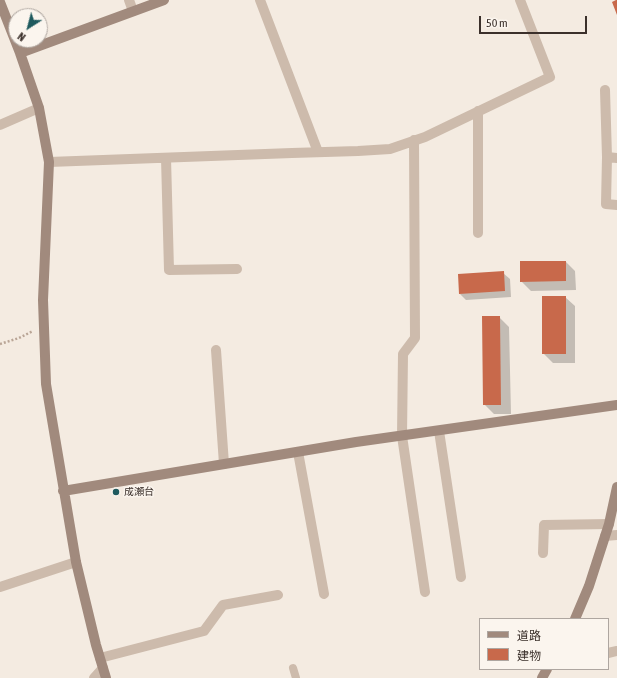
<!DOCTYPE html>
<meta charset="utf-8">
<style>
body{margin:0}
#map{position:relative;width:617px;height:678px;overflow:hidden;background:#f4ebe1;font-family:"Asap Condensed","Noto Sans JP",sans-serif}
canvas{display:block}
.legend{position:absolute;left:479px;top:618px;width:130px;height:52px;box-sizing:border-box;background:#fbf5ee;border:1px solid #aea6a0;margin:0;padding:5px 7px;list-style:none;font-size:12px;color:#3b302b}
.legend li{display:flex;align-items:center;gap:8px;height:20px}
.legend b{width:20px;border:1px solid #aea6a0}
.north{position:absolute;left:8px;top:8px;width:40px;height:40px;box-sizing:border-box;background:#fbf5ee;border:1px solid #aea6a0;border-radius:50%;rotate:216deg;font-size:11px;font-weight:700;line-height:16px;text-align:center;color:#3b302b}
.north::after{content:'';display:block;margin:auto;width:14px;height:18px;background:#1f5a5e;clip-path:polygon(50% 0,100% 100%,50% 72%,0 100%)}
.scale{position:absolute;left:479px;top:16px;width:108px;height:18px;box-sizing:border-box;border:2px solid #3b302b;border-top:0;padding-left:5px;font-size:12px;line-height:14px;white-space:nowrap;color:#3b302b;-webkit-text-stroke:3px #fbf5ee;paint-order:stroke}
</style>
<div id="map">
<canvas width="617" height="678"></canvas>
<ul class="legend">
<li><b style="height:5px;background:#a18a7d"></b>道路</li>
<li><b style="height:11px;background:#c8694b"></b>建物</li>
</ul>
<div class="north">N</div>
<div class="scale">50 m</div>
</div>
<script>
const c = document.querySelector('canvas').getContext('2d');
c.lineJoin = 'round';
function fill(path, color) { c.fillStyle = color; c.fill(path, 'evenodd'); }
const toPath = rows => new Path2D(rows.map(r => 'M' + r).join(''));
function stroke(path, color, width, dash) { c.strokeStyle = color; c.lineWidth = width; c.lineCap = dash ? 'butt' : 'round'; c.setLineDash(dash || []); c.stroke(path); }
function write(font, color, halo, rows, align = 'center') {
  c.font = font + ' "Asap Condensed","Noto Sans JP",sans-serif'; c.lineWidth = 3; c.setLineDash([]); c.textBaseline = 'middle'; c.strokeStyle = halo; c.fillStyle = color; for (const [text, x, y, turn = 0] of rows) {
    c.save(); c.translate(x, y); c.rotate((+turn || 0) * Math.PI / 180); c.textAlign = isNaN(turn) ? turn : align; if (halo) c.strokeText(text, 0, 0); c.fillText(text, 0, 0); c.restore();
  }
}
const shadow = toPath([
 [566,262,575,271,576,290,531,291,521,281],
 [503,273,510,279,511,297,466,300,460,294],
 [565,297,575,306,575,363,553,363,543,353],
 [499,317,509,327,511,414,494,414,484,404]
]);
const building = toPath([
 [616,0,617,0,617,15,612,2],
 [520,261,566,261,566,281,520,282],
 [504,271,505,291,459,294,458,274],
 [542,296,566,296,566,354,542,354],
 [482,316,500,316,501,405,483,405]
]);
const path = toPath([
 [0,344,19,338,33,331]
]);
const lane = toPath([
 [293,668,296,678]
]);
const street = toPath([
 [129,0,133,11],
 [260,0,318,152],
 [605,90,607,157],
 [478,111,478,233],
 [0,125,39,108],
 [414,140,415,338,403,354,402,436,425,592],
 [166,158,169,270,237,269],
 [617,158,607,157,606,204,617,205],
 [49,162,292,153,358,151,390,149,425,137,550,77,520,0],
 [216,350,224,464],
 [439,431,461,577],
 [298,452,324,594],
 [605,536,617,535],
 [543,553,544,525,609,524],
 [0,587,76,562],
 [608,653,617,651],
 [100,658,204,631,223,605,278,595],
 [94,678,103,668]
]);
const secondary = toPath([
 [0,2,20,53,39,108,49,162,43,300,46,384,76,562,96,645,106,678],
 [20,53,164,0],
 [63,491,356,442,617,405],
 [575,619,589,586,609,524,617,487],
 [542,678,547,669]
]);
const markers = [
 [116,492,4,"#1f5a5e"]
];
const poiNames = [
 ["成瀬台",124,492]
];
fill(shadow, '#0003');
fill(building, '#c8694b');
stroke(path, '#b9a596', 2.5, [2, 2]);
stroke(lane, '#cdbbac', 8);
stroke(street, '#cdbbac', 10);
stroke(secondary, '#a18a7d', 10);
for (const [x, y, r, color] of markers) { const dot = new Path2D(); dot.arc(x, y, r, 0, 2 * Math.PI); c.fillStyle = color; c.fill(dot); stroke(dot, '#fbf5ee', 1.5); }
write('10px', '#3b302b', '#fbf5ee', poiNames, 'left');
</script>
